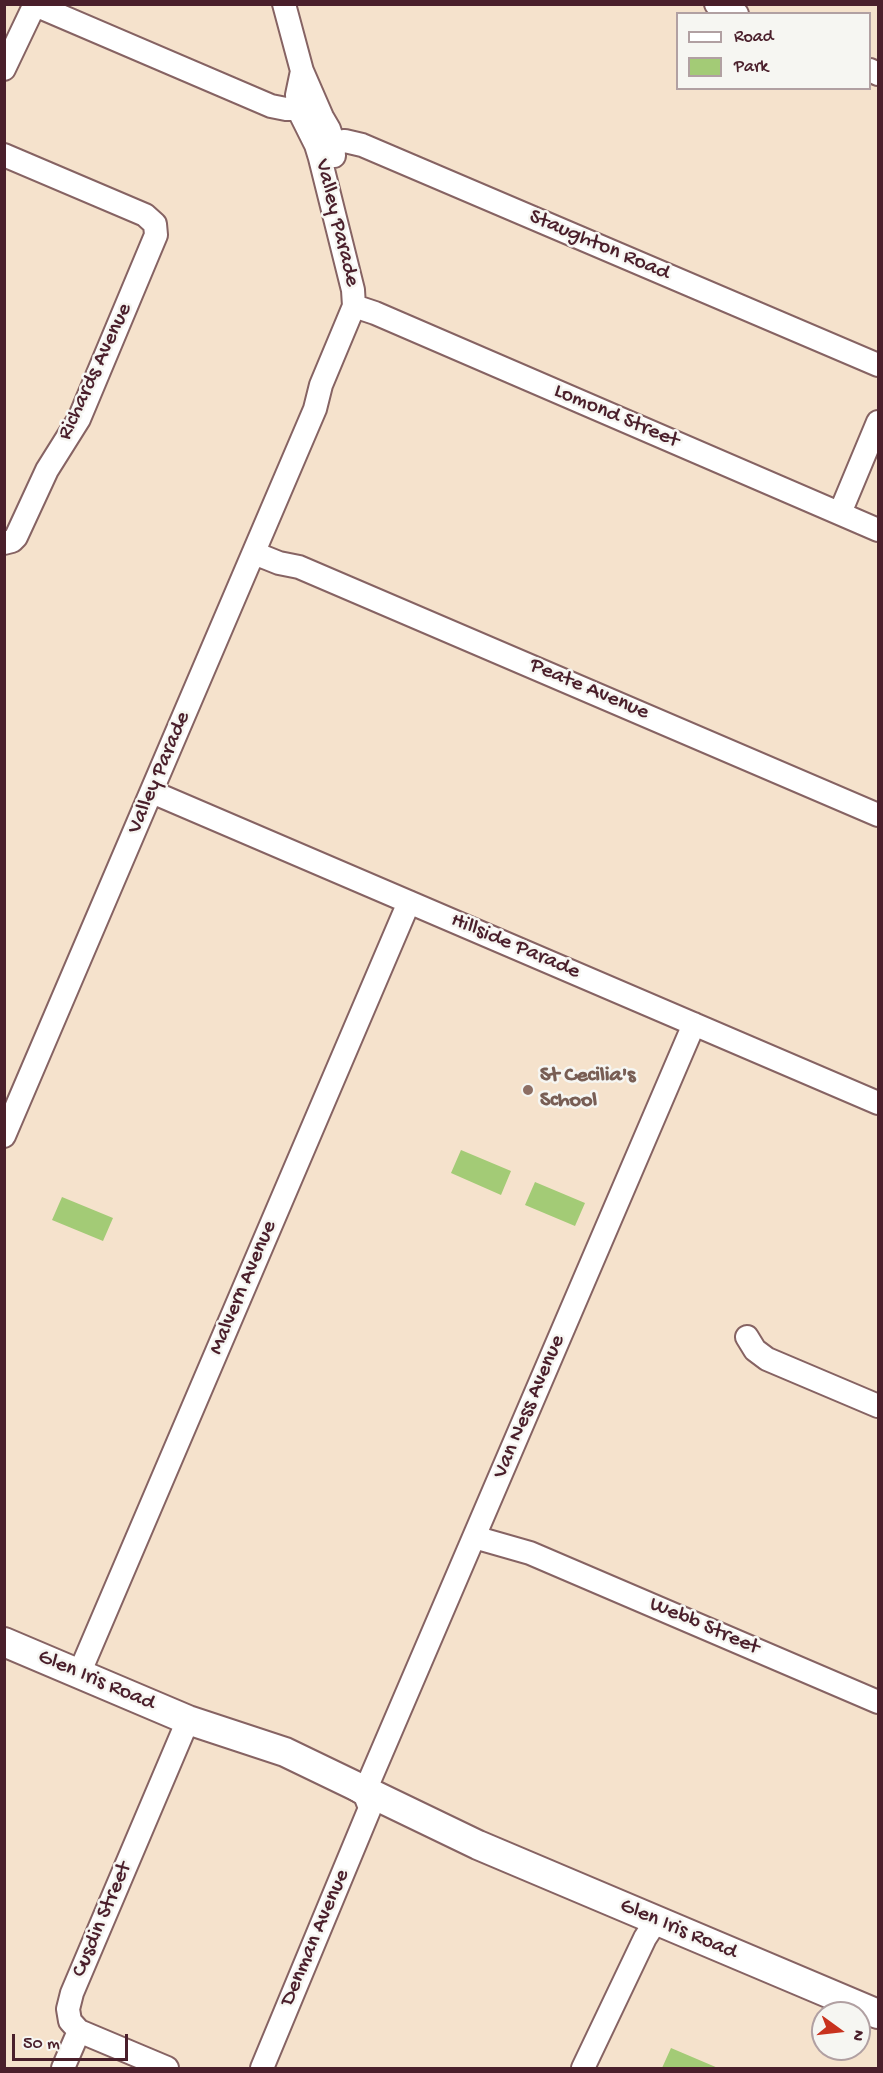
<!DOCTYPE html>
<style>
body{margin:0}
#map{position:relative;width:883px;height:2073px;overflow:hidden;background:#f5e2cc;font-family:"Gochi Hand",sans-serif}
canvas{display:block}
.frame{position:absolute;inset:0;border:6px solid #4a1f2b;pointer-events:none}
.legend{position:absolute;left:676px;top:12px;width:195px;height:78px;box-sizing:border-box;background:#f6f6f2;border:2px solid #b1a0a2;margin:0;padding:8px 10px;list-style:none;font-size:18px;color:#4a1f2b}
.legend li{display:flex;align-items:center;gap:12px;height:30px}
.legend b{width:30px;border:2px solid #b1a0a2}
.north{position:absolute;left:811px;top:2001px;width:60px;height:60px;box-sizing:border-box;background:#f6f6f2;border:2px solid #b1a0a2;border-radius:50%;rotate:105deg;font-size:16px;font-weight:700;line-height:24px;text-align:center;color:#4a1f2b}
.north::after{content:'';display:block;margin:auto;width:21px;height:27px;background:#c8321e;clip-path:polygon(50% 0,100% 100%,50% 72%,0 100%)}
.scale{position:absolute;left:12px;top:2034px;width:116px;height:27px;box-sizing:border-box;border:3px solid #4a1f2b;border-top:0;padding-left:8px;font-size:18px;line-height:21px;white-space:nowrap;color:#4a1f2b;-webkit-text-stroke:4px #f6f6f2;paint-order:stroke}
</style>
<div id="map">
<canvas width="883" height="2073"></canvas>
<div class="frame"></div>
<ul class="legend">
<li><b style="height:8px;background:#fff"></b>Road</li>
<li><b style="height:16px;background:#a3cb76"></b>Park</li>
</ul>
<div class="north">N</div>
<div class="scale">50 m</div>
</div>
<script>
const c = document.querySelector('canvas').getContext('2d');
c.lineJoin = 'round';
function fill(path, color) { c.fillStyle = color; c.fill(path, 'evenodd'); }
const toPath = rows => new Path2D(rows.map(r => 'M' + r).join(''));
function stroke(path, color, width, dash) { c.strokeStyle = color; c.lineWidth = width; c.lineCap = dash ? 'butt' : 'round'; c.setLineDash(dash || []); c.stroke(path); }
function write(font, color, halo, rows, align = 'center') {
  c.font = font + ' "Gochi Hand",sans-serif'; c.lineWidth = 5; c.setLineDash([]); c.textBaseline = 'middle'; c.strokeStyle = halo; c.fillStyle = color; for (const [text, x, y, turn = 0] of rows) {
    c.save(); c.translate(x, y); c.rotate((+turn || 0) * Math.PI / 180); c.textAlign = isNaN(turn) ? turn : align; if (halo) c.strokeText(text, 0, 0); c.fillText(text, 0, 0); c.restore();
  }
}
const green = toPath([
 [461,1150,511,1171,501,1195,451,1173],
 [535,1182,585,1203,575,1226,525,1205],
 [62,1197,113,1218,103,1241,52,1220],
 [671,2048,718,2068,662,2068]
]);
const minor = toPath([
 [284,4,302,71,322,117,329,129,333,141,334,156],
 [716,4,737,14],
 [35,5,271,106,286,109,298,109],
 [4,69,35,4],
 [870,70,878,74],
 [316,145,345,141,362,145,878,365],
 [4,155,145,215,155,224,156,235,79,419,47,470,16,537,12,541,4,543],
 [354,306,375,313,878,530],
 [840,513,878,422],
 [254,553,279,563,299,567,878,815],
 [152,792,878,1103],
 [4,1136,315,409,321,385,354,306,353,290,320,158,316,145,298,109,297,95,302,71],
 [747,1337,755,1350,767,1359,878,1406],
 [474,1537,530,1553,878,1702],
 [79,1674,409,902],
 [365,1791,694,1024],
 [63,2068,79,2031],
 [167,2068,79,2031,70,2021,68,2009,72,1993,188,1720],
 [262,2068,370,1808,365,1795,352,1787],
 [583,2068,645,1938,656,1921]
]);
const major = toPath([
 [4,1642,188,1720,285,1752,478,1845,878,2014]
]);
const markers = [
 [528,1090,6,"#8d6e63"]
];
const streetNames = [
 ["Valley Parade",336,223,76],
 ["Staughton Road",599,246,23],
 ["Richards Avenue",96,372,-65],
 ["Lomond Street",616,417,23],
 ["Peate Avenue",589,690,23],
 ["Valley Parade",160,773,-67],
 ["Hillside Parade",515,947,23],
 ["Malvern Avenue",244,1288,-67],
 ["Van Ness Avenue",530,1407,-67],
 ["Webb Street",704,1627,23],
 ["Glen Iris Road",96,1681,23],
 ["Cusdin Street",103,1920,-67],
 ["Glen Iris Road",678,1930,23],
 ["Denman Avenue",316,1938,-67]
];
const educationNames = [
 ["St Cecilia's",540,1077],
 ["School",540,1102]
];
fill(green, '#a3cb76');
stroke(minor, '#866363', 26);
stroke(major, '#866363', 32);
stroke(minor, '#fff', 22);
stroke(major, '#fff', 28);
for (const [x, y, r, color] of markers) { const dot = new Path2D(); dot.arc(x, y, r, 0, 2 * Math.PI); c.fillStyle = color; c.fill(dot); stroke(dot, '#f6f6f2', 2); }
write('22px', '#4a1f2b', '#f6f6f2', streetNames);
write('bold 22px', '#785e54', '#f6f6f2', educationNames, 'left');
</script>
